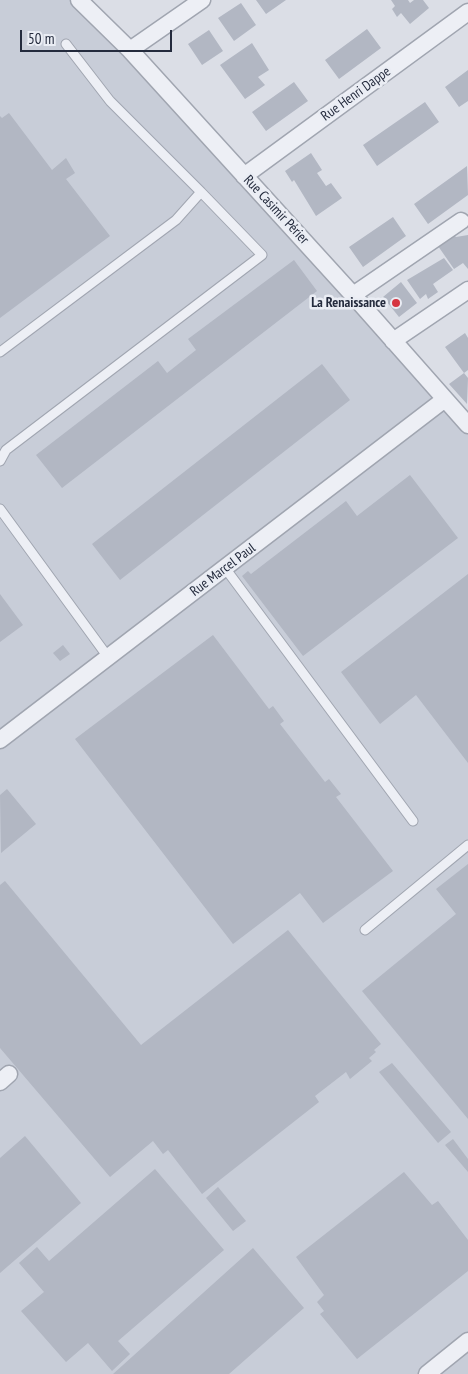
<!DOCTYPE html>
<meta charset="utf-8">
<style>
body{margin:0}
#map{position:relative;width:468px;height:1374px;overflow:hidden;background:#dbdee6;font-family:"PT Sans Narrow",sans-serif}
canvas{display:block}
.scale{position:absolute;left:20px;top:30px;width:152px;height:22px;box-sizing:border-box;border:2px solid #242b3d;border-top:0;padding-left:6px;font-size:15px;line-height:18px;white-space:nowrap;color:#242b3d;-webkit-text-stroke:4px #eaedf4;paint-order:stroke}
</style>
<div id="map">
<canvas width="468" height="1374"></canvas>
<div class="scale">50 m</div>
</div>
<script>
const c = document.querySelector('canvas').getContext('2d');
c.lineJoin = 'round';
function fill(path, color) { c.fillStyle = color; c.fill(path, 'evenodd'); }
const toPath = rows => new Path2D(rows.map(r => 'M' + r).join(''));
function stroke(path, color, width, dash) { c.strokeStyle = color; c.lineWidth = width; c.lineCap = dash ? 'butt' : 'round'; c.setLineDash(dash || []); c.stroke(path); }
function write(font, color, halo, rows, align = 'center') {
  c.font = font + ' "PT Sans Narrow",sans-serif'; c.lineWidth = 5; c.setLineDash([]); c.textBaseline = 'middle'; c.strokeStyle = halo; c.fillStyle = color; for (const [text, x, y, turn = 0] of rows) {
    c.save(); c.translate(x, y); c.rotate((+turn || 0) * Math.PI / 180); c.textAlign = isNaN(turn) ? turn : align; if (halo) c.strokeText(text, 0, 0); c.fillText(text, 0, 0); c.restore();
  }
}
const built = toPath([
 [0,0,78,0,468,426,468,1374,0,1374]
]);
const building = toPath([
 [256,0,286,0,266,14],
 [391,0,408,0,410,3,414,0,423,0,429,8,410,24,401,13,397,17,392,9,395,6],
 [241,3,256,25,234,41,218,18],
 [367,29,381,48,339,79,325,60],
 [209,30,223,51,202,65,188,44],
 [252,43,269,70,258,77,265,85,245,99,220,65],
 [468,70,468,101,459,107,445,87],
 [294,82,308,101,266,131,252,112],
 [425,102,439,122,377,166,363,145],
 [9,113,52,170,66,158,75,173,66,179,110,236,0,318,0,116,2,118],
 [311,153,322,170,317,173,326,186,331,183,342,198,316,216,294,180,292,182,285,171],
 [467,166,468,195,428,224,414,204],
 [393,217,406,236,363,267,349,247],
 [454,235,456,237,468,235,468,269,463,263,454,269,438,246],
 [444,258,453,270,433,284,438,292,428,299,426,294,420,299,407,280],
 [294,260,317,291,62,488,36,455,158,361,167,373,196,350,188,339],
 [401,282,417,303,399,317,383,297],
 [465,333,468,338,468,370,464,373,445,347],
 [322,364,350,400,120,580,92,544],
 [464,373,468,378,467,404,449,384],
 [410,475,458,538,303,656,242,576,248,571,251,574,346,501,357,516],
 [468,574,468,763,416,695,380,724,341,672],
 [0,594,23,625,0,642],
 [213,635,269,709,273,706,284,721,280,724,325,782,329,779,341,794,336,797,393,871,323,923,300,893,233,944,75,739],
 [63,645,70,654,60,661,53,653],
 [7,789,36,824,1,853,0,795],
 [468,864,468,1119,362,991,456,914,436,889],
 [5,881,141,1045,288,930,381,1044,374,1050,376,1052,369,1058,372,1061,350,1079,346,1072,315,1096,319,1102,202,1194,168,1150,163,1154,153,1141,110,1177,0,1048,0,885],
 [392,1063,451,1132,438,1143,379,1072],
 [25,1136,81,1203,0,1273,0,1158],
 [453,1139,468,1159,468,1172,445,1145],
 [155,1169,224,1250,118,1341,130,1354,112,1371,88,1343,66,1362,21,1311,44,1292,19,1263,37,1247,49,1261],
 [404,1172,432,1205,438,1201,468,1240,468,1271,357,1359,320,1314,324,1311,317,1302,324,1295,296,1257],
 [218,1187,246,1221,233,1231,206,1198],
 [253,1248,304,1308,229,1374,113,1374]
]);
const service = toPath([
 [0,352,176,220,201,192,110,101,66,44],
 [0,461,6,450,262,255,201,192],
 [0,509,108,657],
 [225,568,413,821],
 [365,930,468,845]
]);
const minor = toPath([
 [79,0,130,50,353,295,468,425],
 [130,50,202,0],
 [244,176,468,12],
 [353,295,461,221],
 [393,341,468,290],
 [0,740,445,399],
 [0,1082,9,1074],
 [427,1374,468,1341]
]);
const markers = [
 [396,303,5,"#d63541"]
];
const streetNames = [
 ["Rue Henri Dappe",356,94,-36],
 ["Rue Casimir Périer",276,210,47],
 ["Rue Marcel Paul",223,570,-37]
];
const poiNames = [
 ["La Renaissance",386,303]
];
fill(built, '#c8cdd8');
fill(building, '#b2b7c3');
stroke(service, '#a0a5b0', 11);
stroke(minor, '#a0a5b0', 19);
stroke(service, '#edeff5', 9);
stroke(minor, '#edeff5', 16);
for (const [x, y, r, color] of markers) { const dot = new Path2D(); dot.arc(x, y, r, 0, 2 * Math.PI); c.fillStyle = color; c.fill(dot); stroke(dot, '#eaedf4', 2); }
write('14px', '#242b3d', '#eaedf4', streetNames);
write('bold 14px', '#242b3d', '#eaedf4', poiNames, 'right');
</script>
